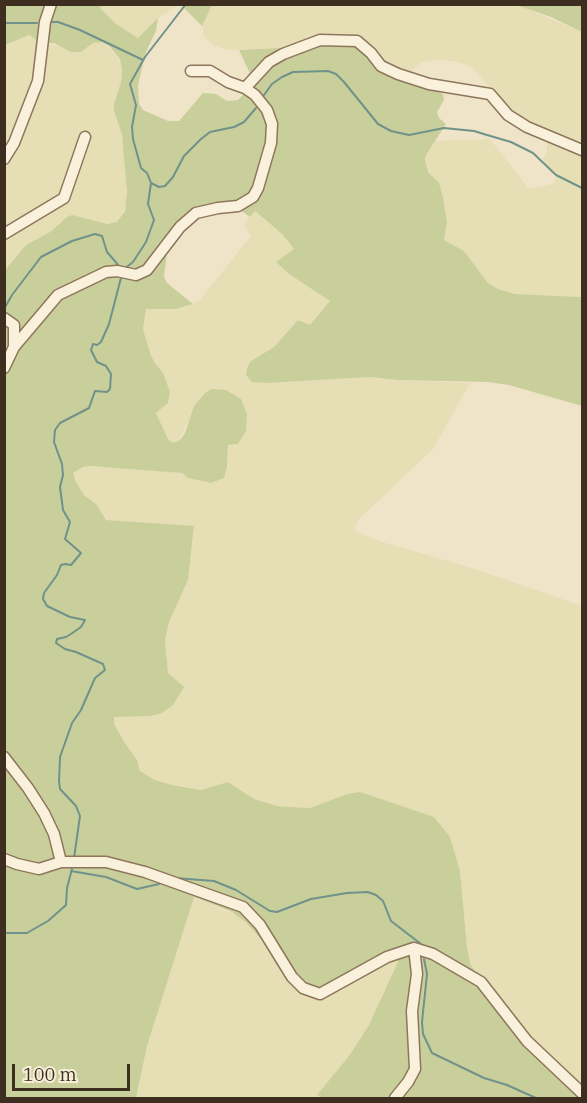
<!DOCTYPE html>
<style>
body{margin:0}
#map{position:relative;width:587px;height:1103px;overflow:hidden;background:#f0e4c8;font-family:"IBM Plex Serif",serif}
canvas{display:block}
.frame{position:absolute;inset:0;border:6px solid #3d2e20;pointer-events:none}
.scale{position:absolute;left:12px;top:1064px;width:118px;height:27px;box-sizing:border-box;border:3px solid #3d2e20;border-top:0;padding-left:8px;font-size:18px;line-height:21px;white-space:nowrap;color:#3d2e20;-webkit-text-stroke:4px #f7eed8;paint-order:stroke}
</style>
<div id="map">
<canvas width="587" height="1103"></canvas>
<div class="frame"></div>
<div class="scale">100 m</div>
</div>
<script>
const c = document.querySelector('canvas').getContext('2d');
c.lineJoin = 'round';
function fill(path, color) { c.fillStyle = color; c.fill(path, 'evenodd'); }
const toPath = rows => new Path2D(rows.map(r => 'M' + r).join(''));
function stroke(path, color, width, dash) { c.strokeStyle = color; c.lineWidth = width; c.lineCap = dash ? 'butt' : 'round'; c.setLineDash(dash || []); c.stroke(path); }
const farmland = toPath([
 [516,4,582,32,582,297,515,294,498,289,488,283,464,251,444,240,447,222,435,179,428,172,425,164,426,155,435,141,490,139,529,189,554,184,557,173,546,166,543,159,547,153,547,143,543,138,512,112,470,66,454,61,437,60,421,62,404,78,286,53,276,48,228,50,213,45,204,36,202,26,212,5],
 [100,5,179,5,158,18,139,39,116,24,101,9],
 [26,35,50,45,58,45,71,52,81,52,93,43,103,42,120,59,122,70,121,82,114,104,114,111,124,143,127,203,121,218,117,222,112,224,60,222,50,232,26,245,5,270,5,45],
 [255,211,282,234,294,249,277,263,289,274,331,301,310,326,298,320,274,347,251,361,252,382,267,383,370,377,397,380,470,383,433,449,358,520,355,528,357,532,382,542,472,568,582,606,582,1097,476,974,470,963,467,947,460,871,450,837,347,794,310,808,292,807,277,806,254,799,228,782,202,790,172,785,155,780,140,771,137,760,125,743,114,724,114,717,153,715,179,683,168,673,165,640,169,622,188,580,194,527,106,520,97,505,84,495,76,482,73,473,83,467,109,466,183,473,188,478,195,479,227,466,228,445,241,399,226,390,212,390,205,393,199,399,179,440,173,443,168,439,156,413,168,403,163,373,154,362,149,353,143,329,145,309,176,309,187,307,200,300,251,236,244,224],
 [193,897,238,916,271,950,378,962,397,959,399,962,369,1025,349,1056,318,1095,322,1098,136,1098,147,1046]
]);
const green = toPath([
 [5,5,100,5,101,9,116,24,138,38,158,18,156,31,145,54,138,86,139,104,143,110,168,121,179,121,203,93,216,94,227,101,238,100,247,90,252,78,239,50,277,48,286,52,319,46,341,44,365,48,383,65,443,94,444,100,437,112,439,118,446,124,426,155,425,160,428,172,439,183,443,198,447,222,444,240,464,251,488,283,498,289,515,294,582,297,582,406,509,385,488,382,397,380,370,377,267,383,252,382,246,375,247,368,251,361,274,347,298,320,310,325,330,301,289,274,276,262,294,249,282,234,255,211,250,217,233,205,216,202,202,206,195,210,167,252,164,277,167,283,193,304,176,309,146,309,143,329,150,353,154,362,163,373,170,392,168,403,156,413,168,439,173,443,180,440,185,433,194,406,205,393,212,389,226,390,241,399,247,414,246,431,238,444,228,445,227,466,224,478,211,483,188,478,182,473,91,466,83,467,73,473,76,482,84,495,97,505,106,520,194,526,188,580,169,622,165,640,168,673,184,687,173,705,162,713,150,716,114,717,114,724,125,743,137,760,140,771,155,780,172,785,201,790,228,782,254,799,277,806,292,807,310,808,347,794,360,792,434,817,450,837,460,871,467,947,470,963,476,974,582,1098,322,1098,317,1095,349,1056,369,1025,398,962,397,959,378,962,324,998,305,995,289,983,271,950,245,922,232,912,194,897,147,1046,136,1098,5,1098,5,270,26,245,50,232,67,217,72,215,107,224,117,222,125,211,127,192,122,135,114,111,114,104,121,82,122,70,120,59,110,47,103,42,93,43,81,52,71,52,54,43,42,44,29,35,5,45],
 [181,5,212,5,202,26],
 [516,5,582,5,582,32,551,17]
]);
const stream = toPath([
 [52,22,58,22,80,30,143,60],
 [4,23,37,23],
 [264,95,272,84,282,77,293,72,328,71,336,74,344,82,378,124,391,131,409,135,444,128,474,131,487,135,511,142,533,153,556,175,582,188],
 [151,183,159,187,165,186,173,177,184,156,201,139,210,132,234,127,244,122,256,108],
 [124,269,133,262,146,242,154,220,148,204,151,183,147,173,141,168,133,139,132,127,136,105,130,84,145,57,186,4],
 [4,309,12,295,41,257,72,241,95,234,102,236,107,252,120,267],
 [74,858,80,816,76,806,60,789,59,781,60,757,72,723,81,710,95,678,105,670,103,664,76,652,65,649,56,643,57,639,66,637,71,634,81,627,85,620,70,617,47,606,43,599,44,593,57,575,61,565,65,564,71,565,81,553,65,539,70,522,63,510,60,487,63,475,62,464,54,442,55,430,60,423,89,408,95,391,107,392,110,389,111,374,106,366,97,362,91,350,93,344,97,345,101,342,109,324,122,274],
 [71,871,106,877,137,889,159,884],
 [175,878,214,881,236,890,270,911,277,912,311,899,347,893,368,892,376,895,383,901,391,921,421,944],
 [4,933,27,933,48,921,66,905,67,888,73,865],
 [424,959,427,974,422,1022,423,1034,432,1053,484,1078,507,1085,536,1098]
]);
const minor = toPath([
 [191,71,210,71,228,82,245,88,269,62,283,54,320,40,357,41,371,53,381,66,398,74,429,84,490,94,508,115,527,127,582,150],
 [4,159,14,143,38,81,45,22,51,4],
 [4,234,64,198,85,137],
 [4,318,14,325,14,347],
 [4,368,14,347,58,295,106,272,117,271,136,275,147,270,180,227,196,213,218,208,238,206,253,197,258,188,271,143,272,124,267,110,255,95,245,88],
 [4,757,28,788,44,813,54,834,61,862],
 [4,859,17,864,39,869,61,862,106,862,145,872,243,907,260,925,292,977,303,988,320,994,387,957,414,948,433,954,481,982,527,1041,582,1093],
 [395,1098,408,1082,415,1069,412,1011,417,974,414,948]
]);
fill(farmland, '#e6deb5');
fill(green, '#c9cf9b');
stroke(stream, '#6f938a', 2);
stroke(minor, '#8d765c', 13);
stroke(minor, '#faf1dc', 10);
</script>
